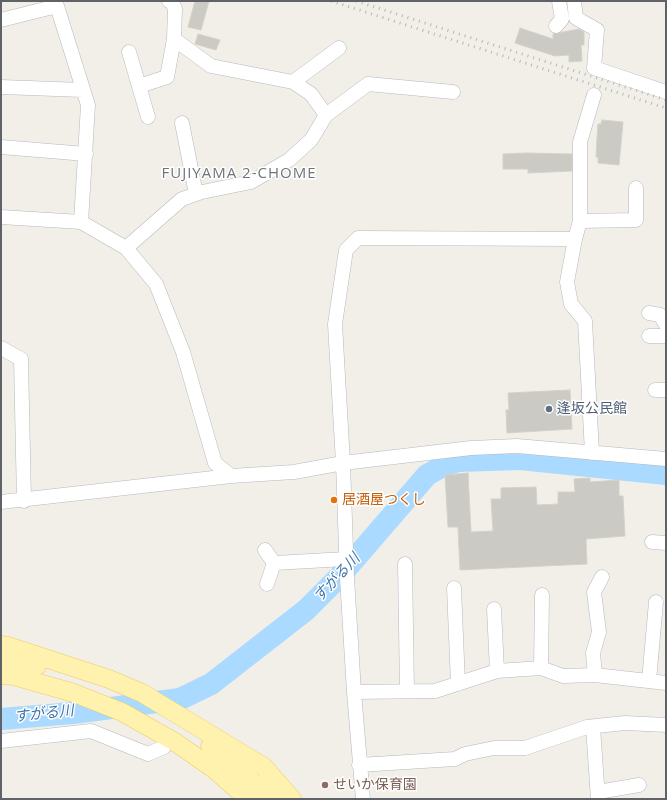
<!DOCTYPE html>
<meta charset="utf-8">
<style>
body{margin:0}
#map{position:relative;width:667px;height:800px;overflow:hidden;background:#f1efe8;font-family:"Open Sans",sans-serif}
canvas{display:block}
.frame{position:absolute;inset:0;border:2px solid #5f6368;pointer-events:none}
</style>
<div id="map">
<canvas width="667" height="800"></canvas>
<div class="frame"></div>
</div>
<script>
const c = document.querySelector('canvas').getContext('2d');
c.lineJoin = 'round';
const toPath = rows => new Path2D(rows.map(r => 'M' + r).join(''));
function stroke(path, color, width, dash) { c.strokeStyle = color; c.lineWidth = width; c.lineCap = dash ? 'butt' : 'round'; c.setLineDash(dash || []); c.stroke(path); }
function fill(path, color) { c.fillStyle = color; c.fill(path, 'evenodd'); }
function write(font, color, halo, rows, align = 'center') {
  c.font = font + ' "Open Sans","Noto Sans JP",sans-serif'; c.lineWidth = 3; c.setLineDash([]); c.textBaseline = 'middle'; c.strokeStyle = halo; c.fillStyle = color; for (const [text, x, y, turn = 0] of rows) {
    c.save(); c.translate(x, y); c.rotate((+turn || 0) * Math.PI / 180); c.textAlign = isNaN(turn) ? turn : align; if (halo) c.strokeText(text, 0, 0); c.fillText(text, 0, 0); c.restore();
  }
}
const river = toPath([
 [1,719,73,713,180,699,211,684,306,610,340,576,427,475,445,465,458,461,520,459,666,474]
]);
const building = toPath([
 [195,1,209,1,201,30,188,27,195,1],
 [520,28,553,39,553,34,579,29,584,32,584,45,581,45,582,61,569,62,569,55,555,56,515,43,520,28],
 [198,34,220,40,216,50,195,44,198,34],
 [602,120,623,122,619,165,598,163,598,157,596,157,597,138,598,124,601,124,602,120],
 [526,153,572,154,572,171,528,173,528,169,503,169,503,154,526,153],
 [570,390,572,429,507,433,506,410,509,410,508,393,570,390],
 [468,473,471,532,493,531,491,499,501,499,501,488,536,487,537,505,558,504,558,492,575,492,574,479,590,478,590,482,619,480,619,496,623,496,625,536,586,539,587,564,460,570,458,527,448,527,445,475,468,473]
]);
const minor = toPath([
 [574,1,576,18,597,30,594,68,666,92],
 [1,20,57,6,88,105,81,222],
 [556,26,562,19,559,1],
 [129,52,148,117],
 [293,82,339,48],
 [139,86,167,77,174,39],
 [1,87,83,90],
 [326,115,368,84,453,92],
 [182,123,196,194],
 [1,147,86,154],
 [1,217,81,222,126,248,156,284,183,352,215,463,231,476],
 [580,221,636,220,636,188],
 [126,248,182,199,202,192,251,182,289,160,311,140,326,115,311,94,293,82,211,66,174,39,175,9,172,2,169,1],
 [649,313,660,315,666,325],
 [649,336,666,336],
 [1,348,21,359,24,501],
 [655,390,666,390],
 [592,453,585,321,571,304,567,282,575,239,580,221,580,142,594,95],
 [1,502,231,476,294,472,343,463,471,448,517,446,666,459],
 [652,542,666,543],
 [265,550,274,563],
 [405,564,407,691],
 [267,584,274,563,346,559],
 [454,588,458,684],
 [494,609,497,671],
 [541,668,542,595],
 [595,675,593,653,599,632,594,592,602,577],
 [649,681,656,602],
 [354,692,435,691,497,671,541,668,563,676,595,675,666,683],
 [593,727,598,799],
 [1,741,91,731,148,754,164,747],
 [359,765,455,759,465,754,494,748,525,748,587,727,625,723,666,725],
 [598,792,639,785],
 [363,799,354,692,347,578,343,463,335,324,346,250,358,238,575,239]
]);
const major = toPath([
 [1,645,8,646,109,679,142,693,264,767,292,799],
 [1,660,37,666],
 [1,675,14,676,74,693,122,712,175,742,215,770,248,799],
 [210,746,226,757,271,799]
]);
const rail = toPath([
 [331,1,666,108],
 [356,1,666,100]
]);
const markers = [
 [549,409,4,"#5c6f8a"],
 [334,500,4,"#e8710a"],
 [325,785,4,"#8d6e63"]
];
const serviceNames = [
 ["逢坂公民館",557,409]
];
const foodNames = [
 ["居酒屋つくし",342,500]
];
const educationNames = [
 ["せいか保育園",333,785]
];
const neighbourhoodNames = [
 ["FUJIYAMA 2-CHOME",239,174]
];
const waterNames = [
 ["すがる川",337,578,-47],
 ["すがる川",44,714,-6]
];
stroke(river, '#aadaff', 22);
fill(building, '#cccac5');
stroke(building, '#d6d1c6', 1);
stroke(minor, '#b5b8bc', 15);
stroke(major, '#f2c960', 19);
stroke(minor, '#fff', 14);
stroke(major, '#fff2af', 18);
stroke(rail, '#b6b7b8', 3, [1, 5]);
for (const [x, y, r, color] of markers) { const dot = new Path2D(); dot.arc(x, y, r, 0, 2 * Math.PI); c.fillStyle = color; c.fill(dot); stroke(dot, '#fff', 1.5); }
write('14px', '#4e5e75', '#fff', serviceNames, 'left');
write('14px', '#c56008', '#fff', foodNames, 'left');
write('14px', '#785e54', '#fff', educationNames, 'left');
c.letterSpacing = '1px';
write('15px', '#70757a', '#fff', neighbourhoodNames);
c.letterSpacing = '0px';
write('italic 15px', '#4174aa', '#fff', waterNames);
</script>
